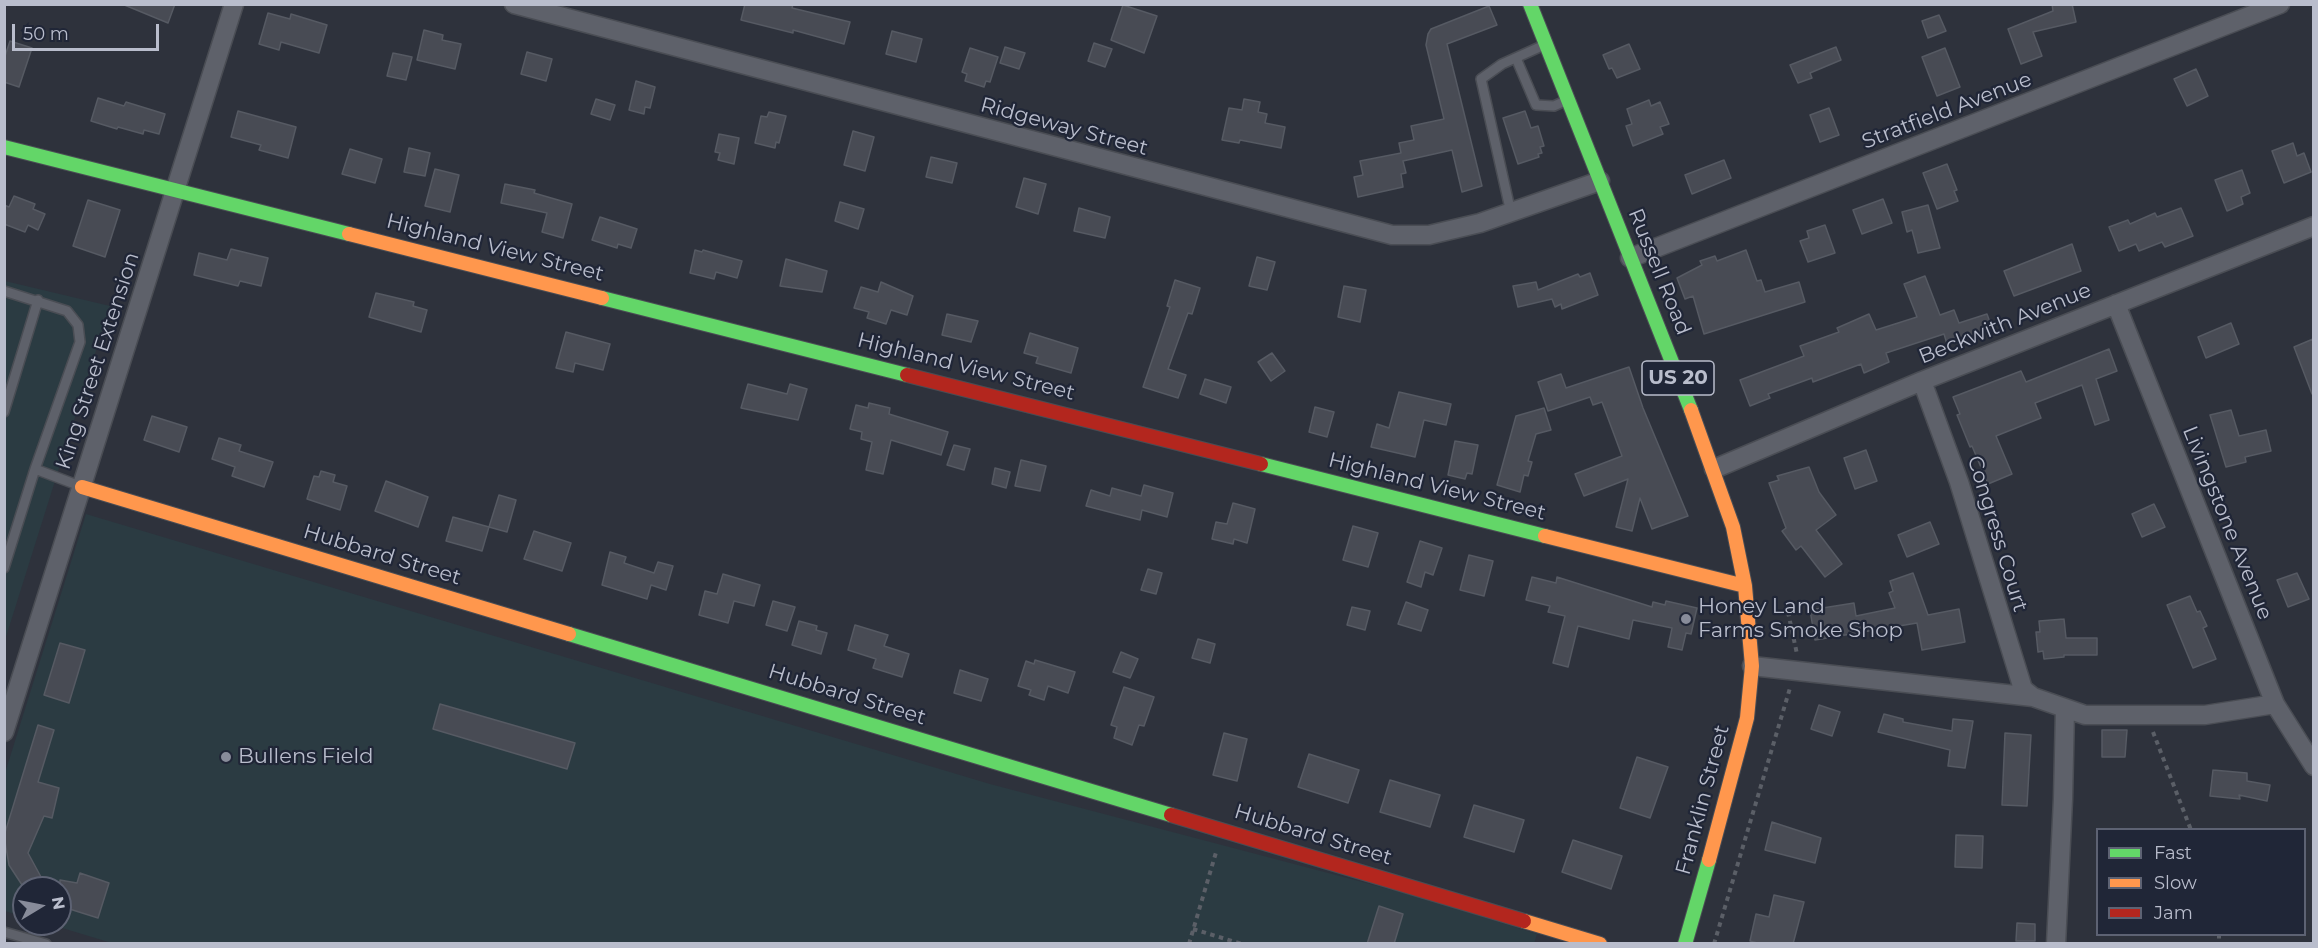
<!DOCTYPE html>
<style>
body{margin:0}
#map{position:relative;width:2318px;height:948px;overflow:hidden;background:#2e323c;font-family:Montserrat,sans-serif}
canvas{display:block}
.frame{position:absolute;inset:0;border:6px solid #b9bdcc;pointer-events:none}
.legend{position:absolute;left:2096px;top:828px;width:210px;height:108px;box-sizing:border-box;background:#202637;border:2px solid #5d6273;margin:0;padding:8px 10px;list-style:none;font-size:18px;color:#b9bdcc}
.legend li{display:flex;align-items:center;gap:12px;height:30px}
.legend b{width:30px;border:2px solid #5d6273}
.north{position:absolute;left:12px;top:876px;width:60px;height:60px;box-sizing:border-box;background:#202637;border:2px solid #5d6273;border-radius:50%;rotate:80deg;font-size:16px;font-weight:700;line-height:24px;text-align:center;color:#b9bdcc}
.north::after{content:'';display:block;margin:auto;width:21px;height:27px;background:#888c9a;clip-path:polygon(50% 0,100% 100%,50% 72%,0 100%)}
.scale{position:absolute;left:12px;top:24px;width:147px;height:27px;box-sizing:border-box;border:3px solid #b9bdcc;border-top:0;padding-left:8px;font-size:18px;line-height:21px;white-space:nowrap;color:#b9bdcc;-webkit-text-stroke:4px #202637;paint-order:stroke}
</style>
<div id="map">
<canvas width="2318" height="948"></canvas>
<div class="frame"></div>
<ul class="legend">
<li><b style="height:8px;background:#63d668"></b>Fast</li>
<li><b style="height:8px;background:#ff974d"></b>Slow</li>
<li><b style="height:8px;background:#b3261e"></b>Jam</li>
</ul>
<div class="north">N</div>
<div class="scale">50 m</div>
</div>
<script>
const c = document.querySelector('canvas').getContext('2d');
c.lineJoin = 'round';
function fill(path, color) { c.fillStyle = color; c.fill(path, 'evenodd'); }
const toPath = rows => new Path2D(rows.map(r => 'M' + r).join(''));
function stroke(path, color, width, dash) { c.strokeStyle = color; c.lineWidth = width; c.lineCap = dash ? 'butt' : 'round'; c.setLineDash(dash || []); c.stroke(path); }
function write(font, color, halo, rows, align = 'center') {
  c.font = font + ' Montserrat,sans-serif'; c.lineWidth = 4.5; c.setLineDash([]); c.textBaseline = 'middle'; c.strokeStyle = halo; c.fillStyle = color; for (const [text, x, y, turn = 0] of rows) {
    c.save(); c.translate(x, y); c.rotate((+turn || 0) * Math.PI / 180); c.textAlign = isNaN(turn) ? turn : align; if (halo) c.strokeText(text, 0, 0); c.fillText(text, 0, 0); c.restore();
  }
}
const green = toPath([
 [5,281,110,306,5,640],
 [86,514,990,784,1427,899,1537,934,1534,944,115,944,49,924,60,924,60,888,24,888,24,917,5,911,5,773]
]);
const building = toPath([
 [122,4,175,4,168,23,122,4],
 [745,4,793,4,792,8,850,22,844,44,793,30,793,33,741,20,745,4],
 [2052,4,2072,4,2076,22,2033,32,2042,56,2021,64,2008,29,2053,11,2052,4],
 [1123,5,1157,16,1144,53,1111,40,1123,5],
 [1489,6,1497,25,1447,44,1482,186,1462,192,1452,150,1403,161,1406,173,1401,174,1403,187,1358,197,1354,177,1363,175,1360,161,1401,153,1399,143,1414,140,1411,126,1444,119,1426,45,1428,34,1431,29,1489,6],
 [268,13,290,19,291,14,327,25,319,53,281,42,279,50,259,44,268,13],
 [1939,15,1946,31,1928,38,1922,21,1939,15],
 [424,30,443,35,442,40,461,44,455,69,417,60,424,30],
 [892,31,922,39,916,62,886,54,892,31],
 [10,41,32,48,19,87,4,82,4,59,10,41],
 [1094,43,1112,49,1105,67,1088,61,1094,43],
 [1629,44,1640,69,1617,78,1612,68,1609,69,1603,55,1629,44],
 [1005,47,1025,53,1019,69,1000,63,1005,47],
 [1836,47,1841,60,1810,73,1812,78,1798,83,1790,65,1836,47],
 [970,48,998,57,990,82,986,81,984,87,965,81,967,74,962,72,970,48],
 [1945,48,1960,87,1937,96,1922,57,1945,48],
 [527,52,552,59,546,81,521,74,527,52],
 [393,53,412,57,406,80,387,76,393,53],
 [2196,69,2208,96,2187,106,2174,79,2196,69],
 [636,81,655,87,650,108,645,107,644,114,629,110,636,81],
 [98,98,124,106,126,102,165,114,159,134,144,130,143,134,118,127,117,129,91,121,98,98],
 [596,99,615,105,610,120,591,114,596,99],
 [1244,99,1260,102,1258,112,1267,114,1265,123,1285,127,1281,148,1240,140,1239,143,1222,140,1229,108,1242,110,1244,99],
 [1649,100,1651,106,1660,102,1669,124,1660,127,1663,134,1633,146,1626,126,1632,124,1627,109,1649,100],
 [1829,108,1839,135,1820,142,1810,115,1829,108],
 [238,111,296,127,288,158,259,150,261,145,231,137,238,111],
 [1525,111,1531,128,1538,126,1544,146,1540,147,1542,153,1538,154,1539,157,1518,164,1503,118,1525,111],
 [769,112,786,116,779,143,776,142,775,148,755,143,761,116,767,117,769,112],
 [853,131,874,137,865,171,844,165,853,131],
 [719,134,739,138,734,164,718,160,720,153,715,152,719,134],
 [2293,143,2297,156,2304,153,2311,172,2284,183,2272,151,2293,143],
 [409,148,430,153,425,176,404,172,409,148],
 [350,149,382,159,375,183,342,174,350,149],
 [931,157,957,163,952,183,926,177,931,157],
 [1724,160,1731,178,1692,194,1685,175,1724,160],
 [1947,164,1957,190,1954,191,1958,201,1937,209,1923,173,1947,164],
 [435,169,459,175,450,212,425,206,435,169],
 [2242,170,2250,193,2241,197,2243,204,2227,211,2215,180,2242,170],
 [1024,178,1046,184,1038,214,1016,207,1024,178],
 [505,184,535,190,534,193,572,204,563,238,542,232,547,213,501,203,505,184],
 [14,196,35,204,33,209,45,214,38,230,28,225,25,232,4,224,4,205,9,207,14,196],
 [1883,199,1892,223,1862,234,1853,210,1883,199],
 [88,200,120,210,105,257,73,246,88,200],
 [840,202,864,209,858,229,835,221,840,202],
 [1928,205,1940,248,1918,253,1912,230,1907,232,1902,212,1928,205],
 [1079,208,1110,217,1105,238,1074,231,1079,208],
 [2181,208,2193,236,2165,247,2162,242,2139,251,2136,244,2119,251,2109,227,2128,220,2130,224,2155,213,2157,217,2181,208],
 [600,217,637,229,631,248,618,244,617,248,592,240,600,217],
 [1825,225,1835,253,1808,262,1800,241,1809,238,1807,231,1825,225],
 [2072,244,2081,271,2014,296,2004,271,2072,244],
 [231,249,268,258,261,286,240,281,238,286,194,275,199,253,227,260,231,249],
 [695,250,702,252,703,250,742,261,737,278,716,272,714,279,690,273,695,250],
 [1746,250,1757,281,1761,280,1765,292,1799,282,1805,302,1704,334,1693,296,1685,299,1677,278,1702,265,1700,261,1715,256,1717,261,1746,250],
 [1257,257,1275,262,1267,290,1249,286,1257,257],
 [786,259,827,271,822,292,780,286,786,259],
 [1590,273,1598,295,1562,309,1561,304,1555,307,1552,299,1518,307,1513,286,1536,282,1538,290,1578,274,1580,277,1590,273],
 [1925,276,1940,315,1954,310,1959,323,1987,314,1992,328,1947,344,1944,334,1886,353,1889,362,1864,373,1861,364,1813,382,1812,378,1768,394,1770,398,1750,406,1740,380,1804,356,1800,346,1839,332,1837,328,1869,314,1876,330,1917,317,1904,284,1925,276],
 [1175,280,1200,288,1192,314,1188,313,1168,369,1186,375,1178,398,1143,387,1170,307,1167,306,1175,280],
 [881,282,913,296,907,315,891,310,886,324,867,318,869,312,854,308,861,287,878,292,881,282],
 [1344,286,1366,290,1360,322,1338,317,1344,286],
 [376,293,414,302,413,306,427,310,421,332,369,317,376,293],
 [947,314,978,321,971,342,942,335,947,314],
 [2231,323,2239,344,2206,358,2198,337,2231,323],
 [566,332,610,344,603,370,575,363,573,372,556,368,566,332],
 [1030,333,1078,348,1071,373,1036,363,1038,357,1024,353,1030,333],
 [2313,339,2313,394,2312,394,2294,347,2313,339],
 [2109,349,2117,371,2096,379,2109,420,2095,425,2082,385,2035,403,2041,418,1996,436,2012,474,1988,484,1972,446,1970,447,1957,415,1960,414,1953,397,2021,371,2026,382,2109,349],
 [1272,353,1285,371,1271,381,1258,362,1272,353],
 [1629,367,1643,408,1688,516,1652,529,1640,498,1632,531,1616,527,1628,479,1584,496,1575,474,1622,456,1602,402,1593,405,1590,397,1548,411,1538,382,1561,374,1566,388,1629,367],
 [1205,379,1231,387,1226,403,1200,394,1205,379],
 [748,384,787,394,790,384,807,389,798,420,741,408,748,384],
 [1399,392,1451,404,1446,425,1424,420,1415,457,1371,447,1377,424,1389,428,1399,392],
 [869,403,890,408,889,414,948,432,941,455,891,440,883,474,866,470,872,442,861,439,862,432,850,429,856,405,868,408,869,403],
 [1315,407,1334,412,1327,437,1309,432,1315,407],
 [1544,408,1551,430,1536,434,1528,461,1532,462,1528,476,1524,475,1520,492,1497,485,1516,416,1544,408],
 [2231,410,2239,436,2266,430,2271,451,2245,457,2246,462,2226,467,2210,415,2231,410],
 [152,416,187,427,179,452,144,440,152,416],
 [219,438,241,445,239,451,273,462,264,487,232,476,235,467,212,459,219,438],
 [1455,441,1478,445,1472,474,1467,473,1465,479,1448,475,1455,441],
 [954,445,970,449,964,470,947,465,954,445],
 [1866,450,1877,481,1855,489,1844,458,1866,450],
 [1021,460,1046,466,1040,491,1015,486,1021,460],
 [1809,467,1819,492,1836,515,1816,530,1842,564,1825,577,1801,546,1796,550,1782,531,1786,528,1769,483,1779,480,1777,476,1809,467],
 [995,468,1010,472,1006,488,992,484,995,468],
 [321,471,335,475,333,482,347,486,340,510,307,499,314,476,319,477,321,471],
 [386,481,428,497,418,527,375,511,386,481],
 [1144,485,1173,493,1167,517,1142,510,1140,520,1086,506,1091,490,1110,496,1112,488,1141,496,1144,485],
 [499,495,516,500,507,532,489,527,499,495],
 [1233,503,1255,509,1247,543,1234,539,1233,544,1212,539,1216,522,1227,524,1233,503],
 [2154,504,2165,527,2142,537,2132,514,2154,504],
 [453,517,489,527,482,551,446,541,453,517],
 [1930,522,1939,544,1907,557,1898,535,1930,522],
 [1353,526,1378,533,1368,567,1343,560,1353,526],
 [534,531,571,543,562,571,524,559,534,531],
 [1420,541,1442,548,1433,575,1425,572,1421,587,1407,582,1420,541],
 [610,552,626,557,624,563,654,573,658,562,673,566,666,590,651,585,647,599,602,585,610,552],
 [1469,555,1493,561,1484,596,1460,590,1469,555],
 [1148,569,1162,573,1156,594,1141,590,1148,569],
 [1913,573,1928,615,1959,609,1965,642,1922,650,1917,623,1815,640,1810,610,1854,603,1856,616,1895,608,1889,593,1893,591,1890,581,1913,573],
 [2297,573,2309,599,2288,607,2277,580,2297,573],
 [723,574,760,585,754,606,734,601,728,623,699,615,705,591,717,594,723,574],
 [1532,577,1556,583,1557,577,1652,607,1653,602,1665,605,1666,601,1697,608,1691,634,1686,633,1682,650,1668,647,1672,628,1633,620,1629,639,1578,626,1568,667,1553,663,1565,616,1548,612,1550,606,1526,600,1532,577],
 [2190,596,2197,612,2200,611,2207,626,2203,628,2216,659,2193,668,2167,605,2190,596],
 [773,601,795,607,787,631,766,625,773,601],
 [1406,602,1428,610,1421,631,1398,624,1406,602],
 [1352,607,1370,611,1365,630,1347,625,1352,607],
 [2064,619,2066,638,2097,638,2097,655,2064,655,2064,657,2044,659,2043,651,2038,652,2036,632,2040,632,2039,621,2064,619],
 [799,621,817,626,816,630,827,633,821,654,792,645,799,621],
 [855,625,888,635,884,646,909,654,902,677,873,668,876,659,848,650,855,625],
 [1198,639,1215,644,1210,663,1192,658,1198,639],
 [60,643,85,650,69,703,44,695,60,643],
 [1121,652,1138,659,1130,678,1113,672,1121,652],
 [1035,660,1075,672,1068,693,1048,686,1044,700,1029,695,1031,690,1018,686,1026,661,1034,664,1035,660],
 [960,670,988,679,981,701,954,693,960,670],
 [1124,687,1154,697,1144,726,1139,725,1132,745,1114,738,1117,727,1111,725,1124,687],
 [440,704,575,743,567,769,433,729,440,704],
 [1819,705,1840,712,1832,736,1811,729,1819,705],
 [1884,714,1903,719,1903,722,1952,731,1953,719,1973,721,1965,768,1948,766,1950,750,1878,732,1884,714],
 [38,725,54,730,38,782,59,788,52,818,44,816,28,853,47,888,24,888,9,865,4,836,38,725],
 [2102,730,2127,730,2125,757,2102,757,2102,730],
 [1224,733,1247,739,1237,781,1213,775,1224,733],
 [2005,733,2031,735,2027,806,2002,805,2005,733],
 [1309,754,1359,770,1348,803,1298,787,1309,754],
 [1637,757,1668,767,1650,818,1620,808,1637,757],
 [2213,770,2247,773,2247,781,2270,785,2267,801,2239,795,2240,799,2210,796,2213,770],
 [1390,780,1440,795,1430,827,1380,812,1390,780],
 [1474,805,1524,820,1514,852,1464,837,1474,805],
 [1772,822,1821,838,1815,863,1765,850,1772,822],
 [1956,835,1983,836,1982,868,1955,867,1956,835],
 [1573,840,1622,856,1611,889,1562,872,1573,840],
 [80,873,109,883,98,918,60,906,60,880,77,883,80,873],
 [1774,895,1804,902,1793,944,1761,944,1750,941,1756,914,1769,917,1774,895],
 [1379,906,1403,914,1394,944,1367,944,1379,906],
 [2017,923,2035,924,2035,941,2016,941,2017,923]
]);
const path = toPath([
 [1788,612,1797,654],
 [2153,732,2191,830],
 [1193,929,1242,944],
 [2219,934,2219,944],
 [1189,944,1217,849],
 [1714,944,1790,688]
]);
const lane = toPath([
 [1516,58,1536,105,1554,106,1565,101],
 [1511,213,1481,79,1502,64,1542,46],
 [4,291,67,311,78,325,80,342,35,469,80,486],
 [4,412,38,300],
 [4,568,35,469],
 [4,932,46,944]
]);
const street = toPath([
 [514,4,1392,235,1429,235,1480,223,1600,181],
 [1630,258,2280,4],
 [2116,304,2275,704,2314,766],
 [1922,381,1959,482,2023,689,2033,697],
 [1714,469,1922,381,2314,226],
 [1752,666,2033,697,2085,715,2205,715,2275,704],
 [4,732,234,4],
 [2056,944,2063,799,2065,710]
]);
const fast = toPath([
 [1530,4,1691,410],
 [4,147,349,234],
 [602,298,907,375],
 [1261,464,1545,536],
 [569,634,1171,815],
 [1685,944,1709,860]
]);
const slow = toPath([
 [349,234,602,298],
 [1691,410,1733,527,1745,586,1752,666,1747,718,1709,860],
 [82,487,569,634],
 [1545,536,1745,586],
 [1524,921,1600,944]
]);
const jam = toPath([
 [907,375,1261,464],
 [1171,815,1524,921]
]);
const markers = [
 [1686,619,6,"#888c9a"],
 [226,757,6,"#888c9a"]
];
const shields = [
 [1678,378,72]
];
const shieldNames = [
 ["US 20",1678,378]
];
const streetNames = [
 ["Stratfield Avenue",1947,111,-21],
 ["Ridgeway Street",1064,127,15],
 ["Highland View Street",495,248,14],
 ["Russell Road",1659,272,68],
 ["Beckwith Avenue",2005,324,-22],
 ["King Street Extension",98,361,-72],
 ["Highland View Street",966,367,14],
 ["Highland View Street",1437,487,14],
 ["Livingstone Avenue",2227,523,68],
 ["Congress Court",1997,534,73],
 ["Hubbard Street",382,555,17],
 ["Hubbard Street",847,695,17],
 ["Franklin Street",1703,800,-75],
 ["Hubbard Street",1313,835,17]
];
const poiNames = [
 ["Honey Land",1698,607],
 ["Farms Smoke Shop",1698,631],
 ["Bullens Field",238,757]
];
fill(green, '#2b3b42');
fill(building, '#484b54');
stroke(building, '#565a63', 1.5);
stroke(lane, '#4a4d54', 12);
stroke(street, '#4a4d54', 21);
stroke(fast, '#4a4d54', 16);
stroke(slow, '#4a4d54', 16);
stroke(jam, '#4a4d54', 16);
stroke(path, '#5b5f67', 4, [4.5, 4.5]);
stroke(lane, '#5e616a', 9);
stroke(street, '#5e616a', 18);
stroke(fast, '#63d668', 14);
stroke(slow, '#ff974d', 14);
stroke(jam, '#b3261e', 14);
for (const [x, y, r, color] of markers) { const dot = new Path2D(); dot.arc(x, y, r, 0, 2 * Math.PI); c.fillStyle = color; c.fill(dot); stroke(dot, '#202637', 2); }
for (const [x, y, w] of shields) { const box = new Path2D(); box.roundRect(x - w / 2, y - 17, w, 34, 4.5); c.fillStyle = '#202637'; c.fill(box); stroke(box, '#b9bdcc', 1.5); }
write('bold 20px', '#b9bdcc', null, shieldNames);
write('21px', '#b9bdcc', '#202637', streetNames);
write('21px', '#b9bdcc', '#202637', poiNames, 'left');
</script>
